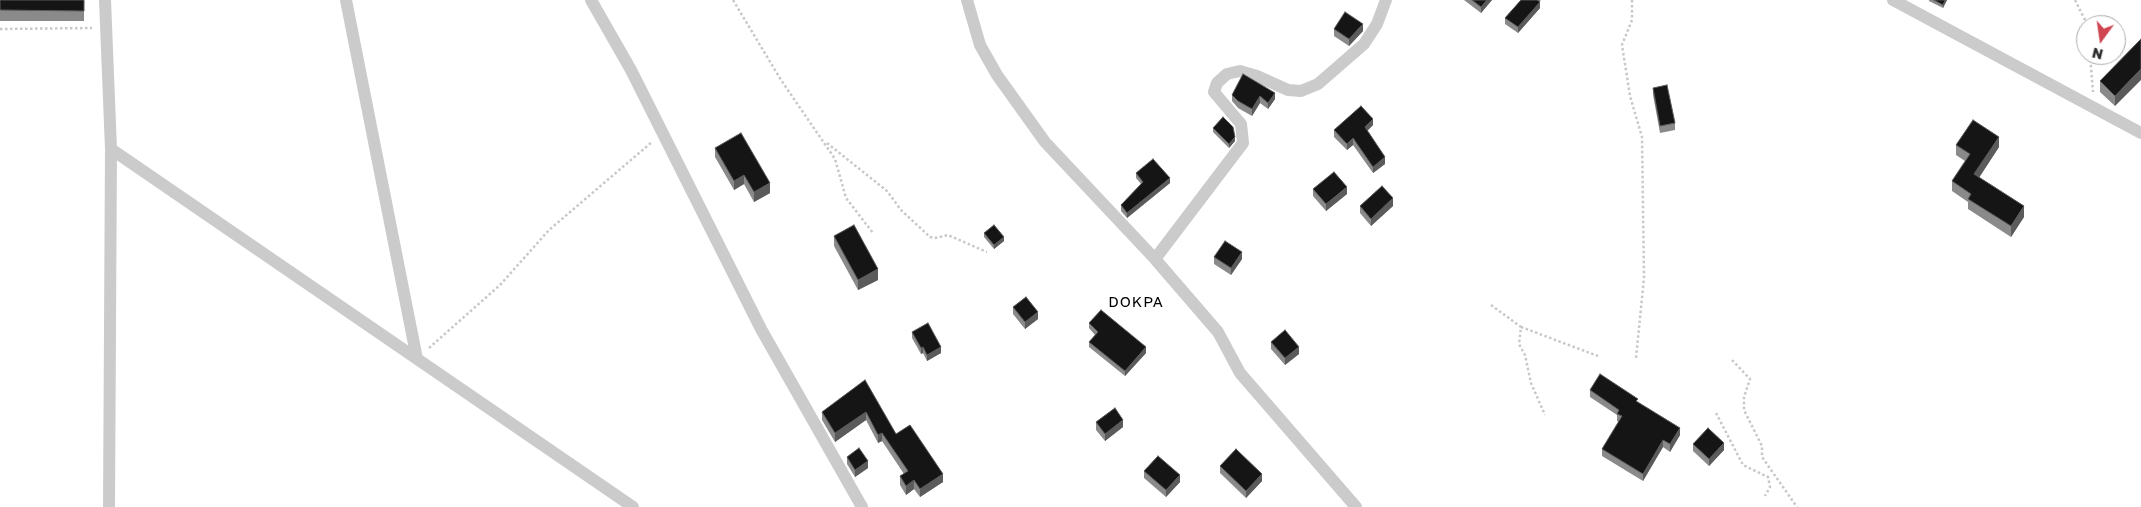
<!DOCTYPE html>
<style>
body{margin:0}
#map{position:relative;width:2141px;height:507px;overflow:hidden;background:#fff;font-family:"Golos Text",sans-serif}
canvas{display:block}
.north{position:absolute;left:2076px;top:15px;width:50px;height:50px;box-sizing:border-box;background:#fff;border:1px solid #ababab;border-radius:50%;rotate:194deg;font-size:14px;font-weight:700;line-height:20px;text-align:center;color:#2e2e2e}
.north::after{content:'';display:block;margin:auto;width:18px;height:22px;background:#d04552;clip-path:polygon(50% 0,100% 100%,50% 72%,0 100%)}
</style>
<div id="map">
<canvas width="2141" height="507"></canvas>
<div class="north">N</div>
</div>
<script>
const c = document.querySelector('canvas').getContext('2d');
c.lineJoin = 'round';
const toPath = rows => new Path2D(rows.map(r => 'M' + r).join(''));
function stroke(path, color, width, dash) { c.strokeStyle = color; c.lineWidth = width; c.lineCap = dash ? 'butt' : 'round'; c.setLineDash(dash || []); c.stroke(path); }
function fill(path, color) { c.fillStyle = color; c.fill(path, 'evenodd'); }
function write(font, color, halo, rows, align = 'center') {
  c.font = font + ' "Golos Text",sans-serif'; c.lineWidth = 5; c.setLineDash([]); c.textBaseline = 'middle'; c.strokeStyle = halo; c.fillStyle = color; for (const [text, x, y, turn = 0] of rows) {
    c.save(); c.translate(x, y); c.rotate((+turn || 0) * Math.PI / 180); c.textAlign = isNaN(turn) ? turn : align; if (halo) c.strokeText(text, 0, 0); c.fillText(text, 0, 0); c.restore();
  }
}
const path = toPath([
 [733,0,781,80,835,159,846,198,873,233],
 [1632,0,1632,20,1622,45,1630,96,1642,137,1644,278,1636,358],
 [2075,0,2085,20,2086,27],
 [0,29,92,28],
 [2090,55,2093,92],
 [827,143,887,191,901,210,930,237,935,238,948,235,987,252],
 [1491,305,1521,327,1519,344,1525,355,1531,383,1545,415],
 [1521,327,1598,356],
 [429,348,500,285,549,230,652,142],
 [1732,360,1750,379,1744,397,1744,410,1762,446,1762,457,1797,507],
 [1716,413,1743,465,1768,477,1770,487,1765,496]
]);
const minor = toPath([
 [105,0,111,149,109,507],
 [346,0,417,359],
 [591,0,631,70,761,329,862,507],
 [967,0,980,45,997,75,1045,142,1155,259,1218,332,1240,373,1356,507],
 [1893,0,2141,133],
 [111,149,633,507],
 [1155,259,1243,143,1241,124,1214,92,1217,83,1227,74,1240,71,1257,76,1288,90,1301,91,1318,84,1364,44,1377,24,1386,0]
]);
const wall = toPath([
 [0,0,84,0,84,21,0,21],
 [1464,0,1492,0,1481,13],
 [1521,0,1541,0,1539,2,1540,8,1518,33,1505,24,1505,18],
 [1929,0,1947,0,1943,8,1929,1],
 [1334,29,1363,31,1349,46,1334,36],
 [2141,39,2115,106,2100,92,2100,81],
 [1243,74,1275,99,1268,109,1260,103,1252,116,1238,108,1232,101,1232,95],
 [1653,88,1675,123,1675,130,1660,133,1653,95],
 [1373,125,1367,131,1385,164,1373,173,1353,145,1347,150,1334,137,1334,130],
 [1213,128,1235,141,1229,148,1213,132],
 [1956,145,1999,147,1979,178,2024,217,2011,237,1968,209,1968,202,1952,191,1952,181,1965,161,1956,155],
 [715,148,770,193,754,202,744,184,734,190,715,157],
 [1136,173,1170,183,1127,218,1121,211,1121,205,1141,184,1136,178],
 [1313,189,1347,194,1326,211,1313,196],
 [1360,206,1393,206,1371,226,1360,213],
 [984,233,1004,241,994,249,984,237],
 [834,236,878,280,858,290,834,246],
 [1214,257,1242,259,1231,275,1214,264],
 [1013,307,1038,319,1025,329,1013,314],
 [1089,323,1146,353,1125,376,1089,347,1089,342,1095,335,1089,328],
 [912,332,941,353,927,361,923,353,921,354,912,338],
 [1271,342,1299,354,1285,365,1271,349],
 [865,380,896,434,943,482,920,497,914,489,906,495,900,485,900,476,904,474,882,441,878,443,866,420,835,442,822,420,822,412],
 [1590,390,1638,402,1680,435,1670,452,1663,447,1643,481,1602,456,1602,449,1619,422,1617,421,1617,415,1590,397],
 [1096,422,1123,427,1105,441,1096,430],
 [1693,444,1724,450,1709,466,1693,451],
 [847,457,868,468,855,477,847,464],
 [1220,466,1262,481,1246,498,1220,473],
 [1144,471,1180,482,1166,497,1144,478]
]);
const shadedWall = toPath([
 [1487,0,1492,0,1481,13,1481,7],
 [1945,0,1947,0,1943,8,1943,5],
 [1540,2,1540,8,1518,33,1518,27],
 [1363,24,1363,31,1349,46,1349,39],
 [2141,69,2141,80,2115,106,2115,96],
 [1275,93,1275,99,1268,109,1268,103],
 [1260,96,1260,103,1252,116,1252,109],
 [1373,119,1373,125,1365,133,1365,127],
 [1235,137,1235,141,1229,148,1229,144],
 [1999,137,1999,147,1974,185,1974,174],
 [1353,138,1353,145,1347,150,1347,144],
 [1385,157,1385,164,1373,173,1373,167],
 [744,175,744,184,734,190,734,181],
 [1170,178,1170,183,1127,218,1127,213],
 [770,183,770,193,754,202,754,192],
 [1347,187,1347,194,1326,211,1326,204],
 [1393,198,1393,206,1371,226,1371,219],
 [2024,206,2024,217,2011,237,2011,226],
 [1004,237,1004,241,994,249,994,245],
 [1242,252,1242,259,1231,275,1231,268],
 [878,269,878,280,858,290,858,280],
 [1038,312,1038,319,1025,329,1025,322],
 [923,347,923,353,921,354,921,348],
 [941,347,941,353,927,361,927,355],
 [1146,347,1146,353,1125,376,1125,371],
 [1299,347,1299,354,1285,365,1285,358],
 [866,412,866,420,835,442,835,433],
 [1123,420,1123,427,1105,441,1105,434],
 [1680,428,1680,435,1670,452,1670,444],
 [882,433,882,441,878,443,878,435],
 [1663,440,1663,447,1643,481,1643,474],
 [1724,443,1724,450,1709,466,1709,459],
 [868,461,868,468,855,477,855,470],
 [943,474,943,482,920,497,920,489],
 [1262,474,1262,481,1246,498,1246,491],
 [1180,475,1180,482,1166,497,1166,490],
 [914,480,914,489,906,495,906,486]
]);
const building = toPath([
 [0,0,84,0,84,11,0,10,0,0],
 [1472,0,1487,0,1481,7,1472,0],
 [1521,0,1537,0,1540,2,1518,27,1505,18,1521,0],
 [1934,0,1945,0,1943,5,1934,0],
 [1345,12,1363,24,1349,39,1334,29,1345,12],
 [2141,39,2141,69,2115,96,2100,81,2141,39],
 [1243,74,1275,93,1268,103,1260,96,1252,109,1238,101,1232,95,1243,74],
 [1667,85,1675,123,1660,126,1653,88,1667,85],
 [1361,106,1373,119,1365,127,1385,157,1373,167,1353,138,1347,144,1334,130,1361,106],
 [1223,117,1233,127,1235,137,1229,144,1213,128,1223,117],
 [1973,120,1999,137,1974,174,2024,206,2011,226,1968,199,1971,194,1952,181,1970,154,1956,145,1973,120],
 [741,133,770,183,754,192,744,175,734,181,715,148,741,133],
 [1153,159,1170,178,1127,213,1121,205,1143,182,1136,173,1153,159],
 [1334,172,1347,187,1326,204,1313,189,1334,172],
 [1382,186,1393,198,1371,219,1360,206,1382,186],
 [854,225,878,269,858,280,834,236,854,225],
 [994,225,1004,237,994,245,984,233,994,225],
 [1225,241,1242,252,1231,268,1214,257,1225,241],
 [1026,297,1038,312,1025,322,1013,307,1026,297],
 [1101,310,1146,347,1125,371,1089,342,1098,332,1089,323,1101,310],
 [928,323,941,347,927,355,923,347,921,348,912,332,928,323],
 [1285,330,1299,347,1285,358,1271,342,1285,330],
 [1600,374,1638,399,1636,401,1680,428,1670,444,1663,440,1643,474,1602,449,1622,416,1617,414,1619,410,1590,390,1600,374],
 [865,380,896,434,910,425,943,474,920,489,914,480,906,486,900,476,908,471,882,433,878,435,866,412,835,433,822,412,865,380],
 [1115,408,1123,420,1105,434,1096,422,1115,408],
 [1708,428,1724,443,1709,459,1693,444,1708,428],
 [859,448,868,461,855,470,847,457,859,448],
 [1236,449,1262,474,1246,491,1220,466,1236,449],
 [1158,456,1180,475,1166,490,1144,471,1158,456]
]);
const quarterNames = [
 ["DOKPA",1136,302]
];
stroke(path, '#c8c8c8', 2.5, [2.5, 2.5]);
stroke(minor, '#cbcbcb', 12);
fill(wall, '#8a8a8a');
fill(shadedWall, '#5b5b5b');
fill(building, '#151515');
stroke(building, '#5b5b5b', 1);
c.letterSpacing = '1px';
write('15px', '#000', '#fff', quarterNames);
c.letterSpacing = '0px';
</script>
